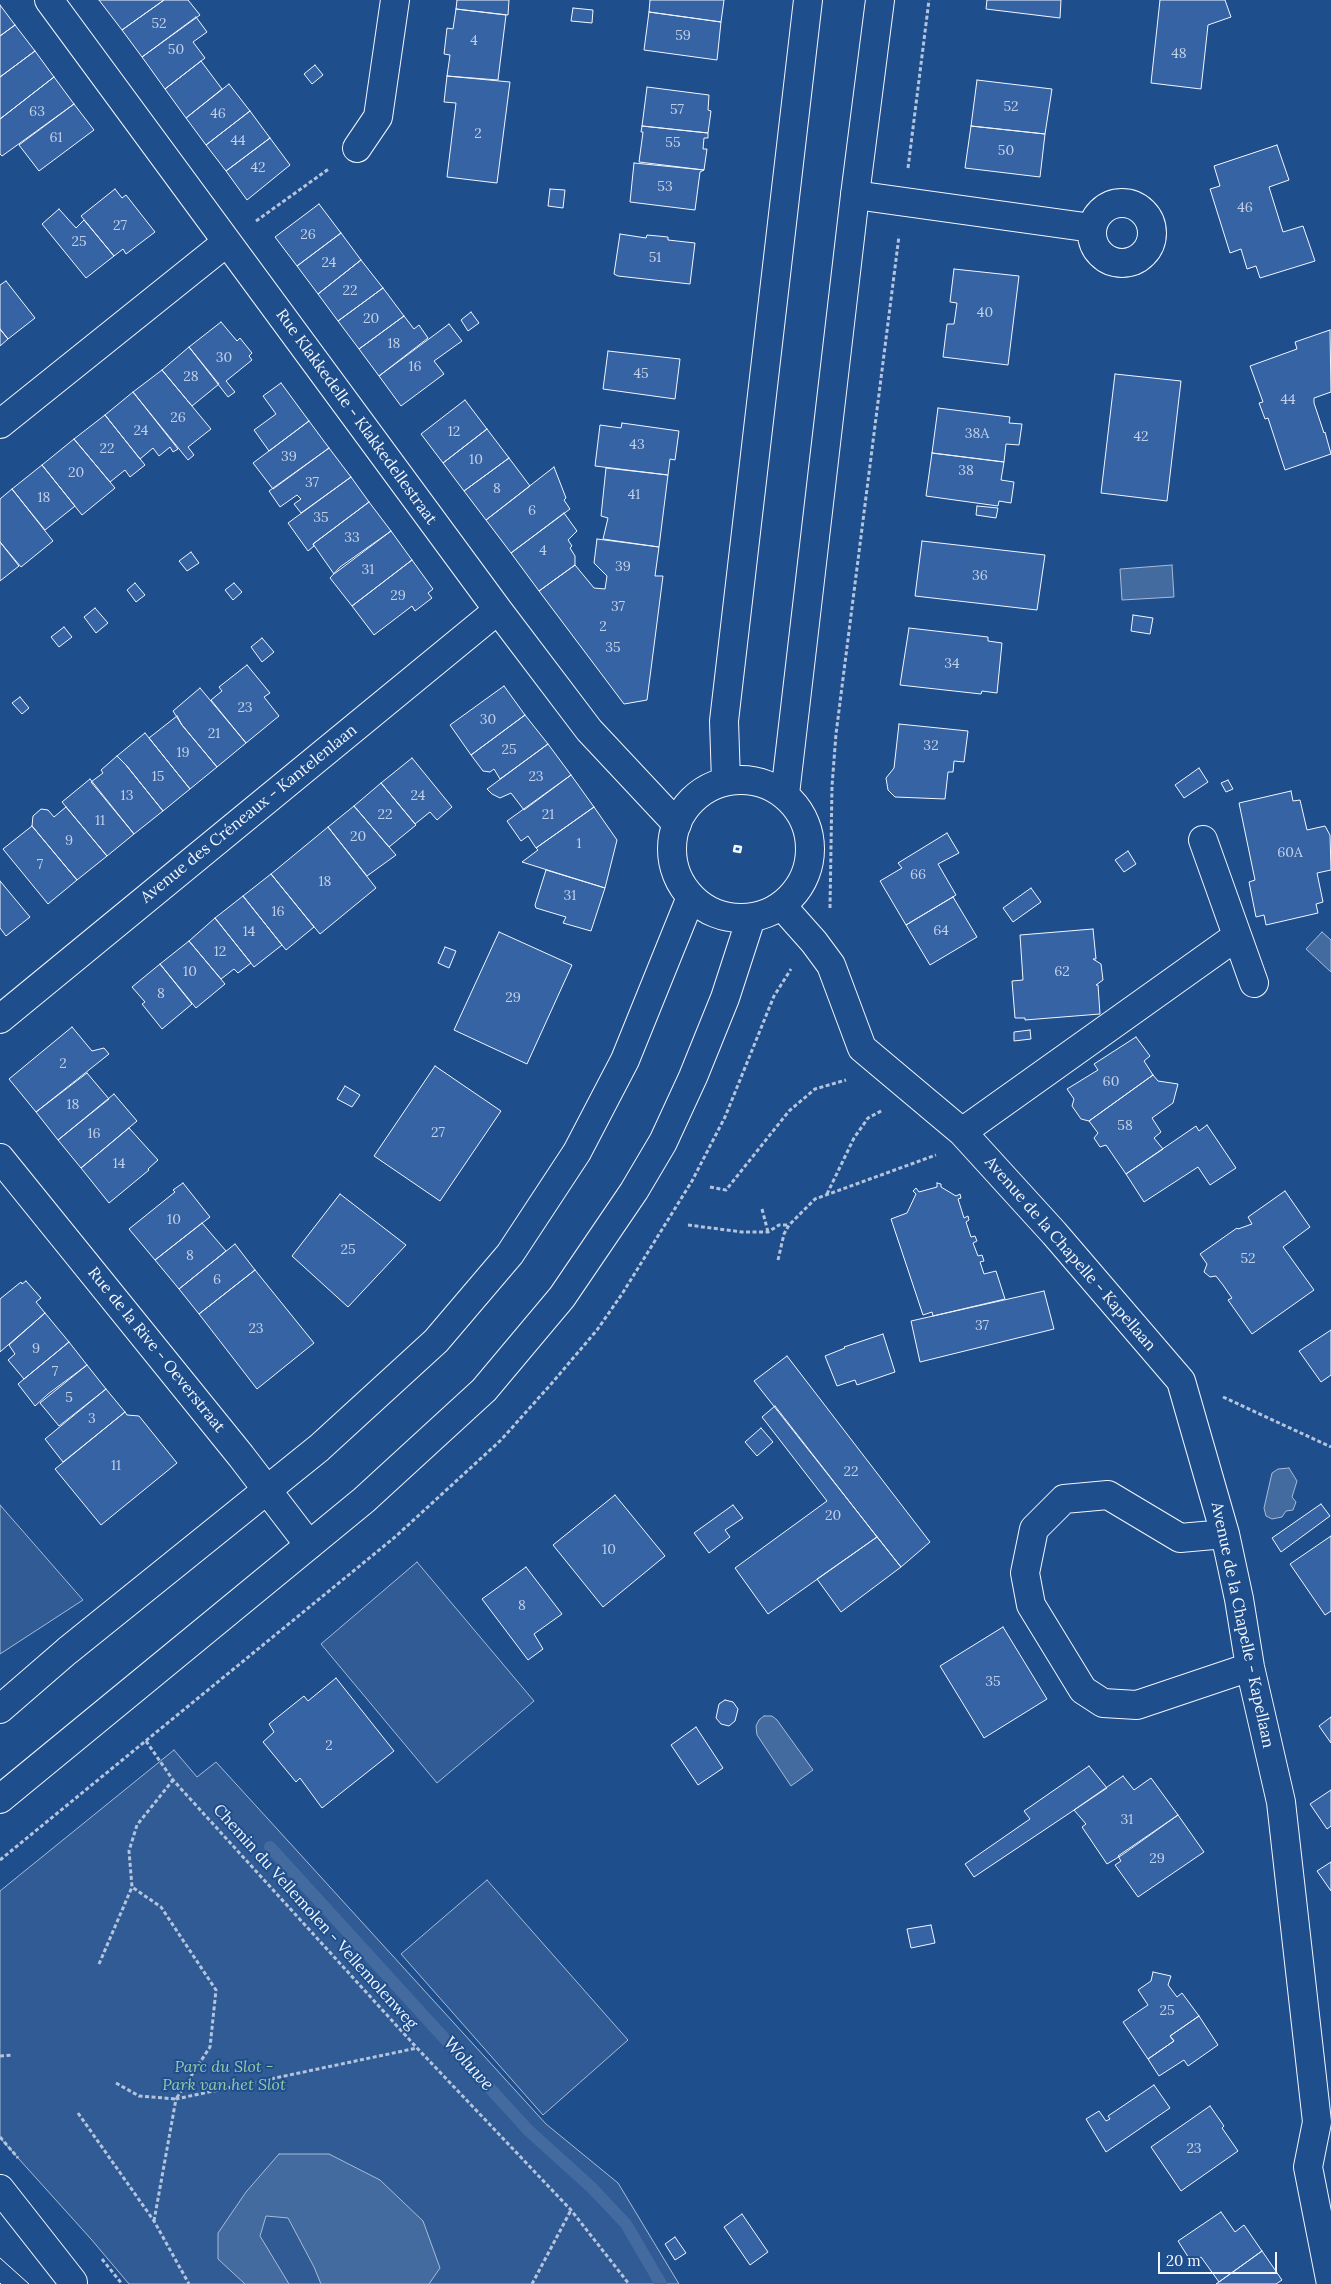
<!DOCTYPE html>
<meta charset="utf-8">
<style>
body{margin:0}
#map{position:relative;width:1331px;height:2284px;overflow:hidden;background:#1f4e8c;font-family:Lora,serif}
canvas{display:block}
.scale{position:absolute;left:1158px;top:2252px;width:119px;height:22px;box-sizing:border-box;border:2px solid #f2f6ff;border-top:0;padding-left:6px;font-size:15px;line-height:18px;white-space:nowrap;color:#f2f6ff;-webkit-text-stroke:4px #1f4e8c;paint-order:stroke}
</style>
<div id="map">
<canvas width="1331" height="2284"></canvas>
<div class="scale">20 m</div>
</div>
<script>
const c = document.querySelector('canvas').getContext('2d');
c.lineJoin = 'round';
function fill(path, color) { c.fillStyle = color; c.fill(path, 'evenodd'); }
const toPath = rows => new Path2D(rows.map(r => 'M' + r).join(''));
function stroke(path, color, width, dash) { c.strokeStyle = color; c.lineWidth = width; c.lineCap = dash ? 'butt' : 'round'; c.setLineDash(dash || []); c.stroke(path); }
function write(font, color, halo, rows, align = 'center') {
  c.font = font + ' Lora,serif'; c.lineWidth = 4; c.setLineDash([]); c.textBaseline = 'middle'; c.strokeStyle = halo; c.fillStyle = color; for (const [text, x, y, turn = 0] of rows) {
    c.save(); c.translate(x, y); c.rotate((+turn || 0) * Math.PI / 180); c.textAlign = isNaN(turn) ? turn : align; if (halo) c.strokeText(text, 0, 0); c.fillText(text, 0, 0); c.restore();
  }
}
const built = toPath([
 [0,1505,83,1600,0,1654,0,1505],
 [417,1562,534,1701,437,1783,321,1644,417,1562],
 [174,1750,197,1777,216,1762,546,2124,618,2183,679,2284,129,2284,91,2239,0,2138,0,1891,174,1750],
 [487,1880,628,2040,543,2115,401,1954,487,1880]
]);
const water = toPath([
 [1172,565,1174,597,1122,600,1120,569,1172,565],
 [1322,932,1331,940,1331,972,1306,949,1322,932],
 [1289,1468,1297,1481,1292,1497,1296,1502,1293,1510,1286,1511,1282,1517,1272,1519,1266,1516,1264,1508,1272,1473,1278,1469,1289,1468],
 [764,1716,772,1716,777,1720,813,1770,791,1786,757,1735,756,1726,759,1720,764,1716],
 [279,2154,329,2154,380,2180,423,2221,440,2268,429,2284,321,2284,314,2267,288,2218,266,2216,260,2236,289,2284,245,2284,218,2259,218,2233,246,2192,279,2154]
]);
const stream = toPath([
 [270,1847,528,2130,591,2187,626,2224,661,2284]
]);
const building = toPath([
 [99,0,164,0,122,30,99,0],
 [164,0,188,0,200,15,142,57,122,30,164,0],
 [457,0,509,0,508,15,456,9,457,0],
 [650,0,724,0,721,22,649,12,650,0],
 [987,0,1061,0,1060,18,986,9,987,0],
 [1160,0,1225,0,1231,17,1208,25,1201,89,1151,83,1160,0],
 [0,5,15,25,0,36,0,5],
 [573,8,593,10,592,23,571,21,573,8],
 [456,9,506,15,498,80,447,76,450,55,444,54,447,28,453,29,456,9],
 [649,12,721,22,717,60,644,50,649,12],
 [196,17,207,32,193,42,205,58,165,89,142,57,196,17],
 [15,25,35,51,0,77,0,36,15,25],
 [35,51,54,77,0,119,0,77,35,51],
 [201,61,222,89,186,118,165,89,201,61],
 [315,65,323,75,312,84,304,74,315,65],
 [447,76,510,82,497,183,447,177,456,103,444,102,447,76],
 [54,77,74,104,2,156,0,154,0,119,54,77],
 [977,80,1052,89,1045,134,971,126,977,80],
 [229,84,250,111,206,145,186,118,229,84],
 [647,87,709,95,708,110,711,111,708,133,642,126,647,87],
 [74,104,94,130,39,171,19,145,74,104],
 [250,111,270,138,226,171,206,145,250,111],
 [642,126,708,133,708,138,704,138,703,149,707,149,704,170,639,162,643,132,641,132,642,126],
 [971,126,1045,134,1040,177,965,168,971,126],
 [270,138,290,165,247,200,226,171,270,138],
 [1277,145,1289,180,1269,187,1283,232,1303,226,1315,261,1260,278,1256,266,1247,269,1241,249,1230,253,1210,189,1220,186,1214,166,1277,145],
 [634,163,704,170,700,172,695,210,630,202,634,163],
 [115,189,122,198,126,195,155,232,126,254,123,249,114,256,81,216,115,189],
 [550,189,565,190,563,208,548,206,550,189],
 [319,204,341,233,297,266,275,237,319,204],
 [59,209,76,228,84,220,114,256,86,278,42,224,59,209],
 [341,233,361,260,318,294,297,266,341,233],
 [620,234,646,238,647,235,668,237,668,240,695,243,690,284,618,276,614,274,620,234],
 [361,260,383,288,338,321,318,294,361,260],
 [954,269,1019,276,1008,365,943,357,947,324,954,324,957,303,950,302,954,269],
 [6,281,35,318,8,339,0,329,0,285,6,281],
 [383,288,404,316,359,349,338,321,383,288],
 [471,312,479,323,468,331,461,320,471,312],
 [404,316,414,329,419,325,428,338,379,376,359,349,404,316],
 [221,322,237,341,240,338,252,353,249,356,252,360,226,381,235,392,228,397,189,347,221,322],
 [449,324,462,341,434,361,444,374,401,406,379,376,449,324],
 [0,329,8,339,0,346,0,329],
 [1330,330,1331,392,1314,398,1314,403,1324,433,1325,432,1331,454,1285,470,1268,418,1265,419,1259,403,1263,402,1250,366,1297,349,1295,342,1330,330],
 [189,347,219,384,192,406,162,370,189,347],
 [608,351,680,359,675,399,603,389,608,351],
 [162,370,211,429,188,447,194,455,188,460,133,392,162,370],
 [1115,374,1181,381,1167,501,1101,493,1115,374],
 [281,383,309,421,269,451,254,430,276,414,263,396,281,383],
 [133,392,178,449,173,452,170,447,159,456,153,448,140,459,105,415,133,392],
 [465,400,487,429,443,463,421,434,465,400],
 [938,408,1010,417,1009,423,1022,424,1019,445,1006,444,1004,462,932,453,938,408],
 [105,415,145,465,130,477,125,470,110,482,74,439,105,415],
 [309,421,329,448,273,489,253,463,309,421],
 [622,423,679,431,675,460,670,459,668,475,595,466,600,425,621,428,622,423],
 [487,429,509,458,464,491,443,463,487,429],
 [74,439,115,488,82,515,42,465,74,439],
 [329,448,351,477,301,513,294,504,301,499,297,495,280,507,269,491,329,448],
 [932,453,1004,462,1001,480,1014,482,1011,503,999,501,998,506,926,496,932,453],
 [509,458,530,486,486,520,464,491,509,458],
 [42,465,75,506,45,530,12,489,42,465],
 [554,467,566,498,564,500,570,509,511,553,486,520,554,467],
 [606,468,668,475,659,547,603,539,608,518,601,516,606,468],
 [351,477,369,502,313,544,314,546,308,551,288,523,351,477],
 [12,489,53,541,21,567,0,542,0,499,12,489],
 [369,502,391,531,334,574,313,544,369,502],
 [977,506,998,508,996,518,976,515,977,506],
 [564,513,577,531,568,540,572,546,570,548,575,556,575,565,539,591,511,553,564,513],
 [391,531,412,560,352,606,330,578,340,567,391,531],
 [597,539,659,547,655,576,663,576,647,700,624,704,539,591,575,565,594,588,605,589,607,576,594,563,597,539],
 [922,541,1045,555,1037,610,915,596,922,541],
 [0,542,19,566,0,581,0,542],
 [191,552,199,563,187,571,179,561,191,552],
 [412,560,433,589,428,593,432,598,415,611,412,606,374,635,352,606,412,560],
 [135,583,145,595,136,602,127,590,135,583],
 [234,583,242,592,233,600,225,590,234,583],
 [95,608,108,623,96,633,84,617,95,608],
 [1133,615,1153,618,1150,634,1131,631,1133,615],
 [64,627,72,637,59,647,51,637,64,627],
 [909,628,988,637,988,641,1002,643,997,693,982,691,981,694,900,685,909,628],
 [262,638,274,652,262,662,251,647,262,638],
 [247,665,270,693,264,697,279,716,246,743,211,700,222,691,219,687,247,665],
 [504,686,525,715,471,755,450,725,504,686],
 [200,688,246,743,217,767,182,725,173,711,200,688],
 [20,697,29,708,22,714,12,703,20,697],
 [525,715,548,744,500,779,494,769,490,772,483,771,471,755,525,715],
 [177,716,182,725,217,767,190,789,149,738,177,716],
 [899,724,968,731,964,762,954,761,953,772,948,772,945,799,895,797,888,790,886,778,894,768,899,724],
 [145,733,190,789,163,811,126,765,117,756,145,733],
 [548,744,571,775,524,810,511,793,500,798,492,794,487,789,548,744],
 [117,756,126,765,163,811,134,834,91,782,103,773,101,770,117,756],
 [412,758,452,807,437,820,430,812,415,824,381,783,412,758],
 [1199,768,1208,782,1184,798,1175,785,1199,768],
 [571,775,594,807,536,848,528,836,521,841,507,821,571,775],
 [90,779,134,834,107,856,62,802,90,779],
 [1228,780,1233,789,1226,792,1221,783,1228,780],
 [381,783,416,825,389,847,354,806,381,783],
 [1291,791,1293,801,1300,800,1307,830,1325,826,1330,835,1331,870,1317,873,1323,902,1316,904,1318,913,1266,925,1264,915,1256,917,1249,882,1255,880,1239,803,1291,791],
 [354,806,396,855,367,876,328,827,354,806],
 [66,807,107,856,77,880,32,826,33,816,41,809,48,810,54,817,66,807],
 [594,807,617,840,605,888,522,862,538,850,536,848,594,807],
 [32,826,77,880,48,904,3,849,32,826],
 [328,827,376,888,320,934,271,874,328,827],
 [947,833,959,853,938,864,956,895,906,925,880,881,902,868,898,863,947,833],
 [1128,851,1136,864,1124,872,1115,860,1128,851],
 [546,870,605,888,591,931,563,923,566,917,536,908,535,905,546,870],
 [271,874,314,927,286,950,243,896,271,874],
 [0,881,30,917,6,936,0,928,0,881],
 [1031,888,1041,902,1013,922,1003,908,1031,888],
 [243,896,282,945,254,967,215,918,243,896],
 [953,897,977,937,930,965,906,925,953,897],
 [215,918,251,963,238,973,234,969,221,979,189,941,215,918],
 [1093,929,1096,959,1093,959,1101,964,1103,980,1096,985,1098,985,1100,1014,1025,1020,1025,1018,1015,1018,1012,981,1023,980,1020,935,1093,929],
 [499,932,572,965,527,1064,454,1030,499,932],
 [189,941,225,984,196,1008,160,964,189,941],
 [445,947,456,951,449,968,438,963,445,947],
 [160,964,192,1004,162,1029,142,1004,145,1002,132,987,160,964],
 [72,1027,92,1051,104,1048,109,1054,36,1112,9,1079,72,1027],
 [1030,1030,1031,1039,1014,1041,1014,1032,1030,1030],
 [1136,1037,1150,1056,1144,1061,1153,1075,1089,1121,1081,1119,1072,1106,1074,1099,1067,1089,1098,1070,1094,1064,1136,1037],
 [435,1066,501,1111,440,1201,374,1156,435,1066],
 [87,1073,109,1099,58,1140,36,1112,87,1073],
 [1153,1075,1158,1081,1178,1084,1173,1103,1152,1118,1161,1132,1154,1138,1163,1149,1126,1174,1106,1145,1100,1147,1094,1138,1098,1133,1089,1121,1153,1075],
 [345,1086,360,1095,352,1107,337,1099,345,1086],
 [114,1094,137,1121,81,1168,58,1140,114,1094],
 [1207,1125,1236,1168,1210,1185,1198,1167,1144,1202,1126,1174,1196,1126,1199,1131,1207,1125],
 [129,1128,158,1160,148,1169,149,1170,109,1203,81,1168,129,1128],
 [183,1183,210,1217,155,1260,129,1229,175,1192,173,1190,183,1183],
 [937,1183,941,1184,941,1187,956,1196,960,1194,961,1198,958,1199,964,1218,968,1216,969,1220,966,1222,971,1237,975,1236,977,1241,973,1243,978,1256,982,1255,984,1261,980,1262,984,1274,996,1271,1005,1299,933,1316,932,1312,923,1315,891,1219,907,1213,916,1194,913,1191,916,1188,919,1192,937,1187,937,1183],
 [1285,1191,1310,1227,1283,1247,1314,1290,1252,1334,1228,1300,1232,1298,1223,1285,1216,1276,1210,1277,1204,1272,1207,1264,1200,1254,1237,1228,1238,1229,1252,1224,1248,1217,1285,1191],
 [340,1194,406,1245,348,1307,292,1256,340,1194],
 [202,1223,226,1251,179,1289,155,1260,202,1223],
 [235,1244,255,1270,199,1314,179,1289,235,1244],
 [255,1270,314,1343,257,1389,199,1314,255,1270],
 [26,1281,41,1298,36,1302,45,1313,0,1352,0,1299,21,1282,22,1284,26,1281],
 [1044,1291,1054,1329,920,1362,911,1321,1044,1291],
 [45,1313,69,1342,24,1379,8,1360,15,1354,9,1345,45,1313],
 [1331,1330,1331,1375,1321,1382,1299,1351,1331,1330],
 [883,1334,895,1372,857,1385,855,1380,837,1386,825,1356,845,1348,844,1347,883,1334],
 [69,1342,87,1365,48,1394,35,1406,18,1384,69,1342],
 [787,1356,930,1542,901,1567,754,1381,787,1356],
 [87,1365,106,1389,59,1426,40,1403,87,1365],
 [106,1389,125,1412,63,1462,45,1439,106,1389],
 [775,1406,877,1537,768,1614,735,1568,827,1501,762,1417,775,1406],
 [125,1412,127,1415,139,1416,177,1463,101,1525,55,1469,125,1412],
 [761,1428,773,1442,757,1456,745,1442,761,1428],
 [615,1495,665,1556,603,1607,553,1545,615,1495],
 [1321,1504,1330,1516,1281,1552,1272,1538,1321,1504],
 [733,1505,743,1518,725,1530,730,1537,709,1553,694,1533,733,1505],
 [1331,1536,1331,1611,1325,1615,1290,1564,1331,1536],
 [877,1537,901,1567,841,1612,817,1579,877,1537],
 [526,1567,562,1614,534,1634,543,1649,528,1660,482,1599,526,1567],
 [1003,1627,1047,1699,984,1738,940,1666,1003,1627],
 [336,1678,394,1751,322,1808,300,1778,296,1782,263,1742,274,1732,269,1724,304,1696,308,1701,336,1678],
 [725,1700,733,1702,738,1709,735,1721,729,1726,721,1724,716,1718,719,1704,725,1700],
 [1331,1717,1331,1743,1319,1726,1331,1717],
 [696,1727,723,1768,698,1785,671,1745,696,1727],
 [1089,1766,1107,1788,974,1877,965,1864,1030,1819,1024,1811,1089,1766],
 [1123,1776,1134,1790,1151,1778,1178,1815,1122,1855,1107,1864,1082,1827,1086,1824,1074,1810,1123,1776],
 [1331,1790,1331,1826,1327,1829,1310,1804,1331,1790],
 [1178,1815,1204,1852,1138,1897,1115,1865,1121,1861,1118,1856,1178,1815],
 [1331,1862,1331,1891,1317,1871,1331,1862],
 [931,1925,935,1943,911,1948,907,1929,931,1925],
 [1153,1972,1171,1976,1168,1985,1177,1997,1182,1993,1199,2016,1170,2036,1174,2041,1148,2059,1123,2022,1148,2005,1138,1990,1151,1981,1153,1972],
 [1199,2016,1218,2045,1188,2066,1184,2060,1159,2076,1148,2059,1174,2041,1170,2036,1199,2016],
 [1154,2085,1170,2108,1106,2152,1086,2119,1099,2111,1106,2121,1110,2119,1108,2116,1154,2085],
 [1210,2106,1224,2126,1222,2128,1238,2151,1181,2191,1151,2147,1210,2106],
 [1221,2212,1235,2232,1244,2225,1262,2251,1219,2282,1201,2257,1192,2263,1178,2241,1221,2212],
 [742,2214,768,2252,750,2265,724,2227,742,2214],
 [675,2237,686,2253,675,2260,665,2244,675,2237],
 [1262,2251,1282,2280,1276,2284,1216,2284,1262,2251]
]);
const path = toPath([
 [908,168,929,0],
 [256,221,330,168],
 [830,908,832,786,836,734,899,236],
 [710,1187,726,1190,789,1111,815,1089,846,1080],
 [827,1194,854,1138,868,1118,883,1110],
 [762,1209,768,1232],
 [688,1225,742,1232,768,1232,779,1225,789,1225],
 [778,1260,784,1234,789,1225,815,1199,936,1155],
 [1223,1397,1331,1447],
 [146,1741,173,1780,417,2048,571,2210,629,2284],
 [0,1860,395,1537,501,1440,552,1383,597,1330,622,1294,692,1181,725,1117,774,996,791,969],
 [99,1964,132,1887],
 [0,2056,13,2055],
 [116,2083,139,2096,176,2099,210,2047,216,1990,161,1907,132,1887,129,1851,137,1825,173,1780],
 [78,2113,154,2221,189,2284],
 [0,2137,18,2158],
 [154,2221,176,2099,417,2048],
 [102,2259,122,2284],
 [532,2284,571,2210]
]);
const minor = toPath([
 [49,0,498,610,589,730,677,824],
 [357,148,378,117,395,0],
 [855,195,1092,228],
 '1092 233a30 30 0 1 1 60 0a30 30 0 1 1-60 0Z',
 [0,424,227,242],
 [1203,840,1254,983],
 [782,906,814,942,831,965,862,1048,962,1132,1054,1233,1181,1381,1225,1534,1239,1599,1250,1667,1281,1802,1317,2122,1308,2167,1331,2284],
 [0,1019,498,610],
 [962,1132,1237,936],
 [0,1158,241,1456,309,1545],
 [1225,1534,1180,1538,1108,1495,1064,1499,1034,1529,1025,1573,1031,1605,1083,1690,1103,1703,1137,1705,1250,1667]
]);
const major = toPath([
 '672 849a69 69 0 1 1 138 0a69 69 0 1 1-138 0Z',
 [726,781,724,721,808,0],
 [785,794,855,195,880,0],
 [0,1709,67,1651,319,1448,436,1341,510,1254,577,1152,625,1060,691,897],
 [0,1799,364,1500,484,1390,562,1297,634,1191,663,1142,693,1077,725,998,751,918],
 [0,2189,73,2282]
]);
const tram = toPath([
 [0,2258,29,2284],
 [0,2283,1,2284]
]);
const wall = toPath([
 [735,846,741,847,740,852,734,851,735,846]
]);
const numberNames = [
 ["52",159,24],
 ["59",683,36],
 ["4",474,41],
 ["50",176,50],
 ["48",1179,54],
 ["52",1011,107],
 ["57",677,110],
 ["63",37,112],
 ["46",218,114],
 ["2",478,134],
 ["61",56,138],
 ["44",238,141],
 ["55",673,143],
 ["50",1006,151],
 ["42",258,168],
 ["53",665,187],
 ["46",1245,208],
 ["27",120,226],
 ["26",308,235],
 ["25",79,242],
 ["51",655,258],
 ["24",329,263],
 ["22",350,291],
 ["40",985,313],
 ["20",371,319],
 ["18",394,344],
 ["30",224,358],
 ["16",415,367],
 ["45",641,374],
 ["28",191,377],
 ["44",1288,400],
 ["26",178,418],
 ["24",141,431],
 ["12",454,432],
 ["38A",977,434],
 ["42",1141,437],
 ["43",637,445],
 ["22",107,449],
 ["39",289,457],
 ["10",476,460],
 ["38",966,471],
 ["20",76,473],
 ["37",312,483],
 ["8",497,489],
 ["41",634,495],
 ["18",44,498],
 ["6",532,511],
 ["35",321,518],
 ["33",352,538],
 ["4",543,551],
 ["39",623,567],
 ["31",368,570],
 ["36",980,576],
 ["29",398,596],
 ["37",618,607],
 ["2",603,627],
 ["35",613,648],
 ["34",952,664],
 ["23",245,708],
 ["30",488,720],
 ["21",214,734],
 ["32",931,746],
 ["25",509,750],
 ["19",183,753],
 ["15",158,777],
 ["23",536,777],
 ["13",127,796],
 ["24",418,796],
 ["22",385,815],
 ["21",548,815],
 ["11",100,821],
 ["20",358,837],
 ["9",69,841],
 ["1",579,844],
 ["60A",1290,853],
 ["7",40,865],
 ["66",918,875],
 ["18",325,882],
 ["31",570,896],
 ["16",278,912],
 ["64",941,931],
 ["14",249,932],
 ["12",220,952],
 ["10",190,972],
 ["62",1062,972],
 ["8",161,994],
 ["29",513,998],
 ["2",63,1064],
 ["60",1111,1082],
 ["18",73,1105],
 ["58",1125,1126],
 ["27",438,1133],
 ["16",94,1134],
 ["14",119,1164],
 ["10",174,1220],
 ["25",348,1250],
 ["8",190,1256],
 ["52",1248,1259],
 ["6",217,1280],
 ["37",982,1326],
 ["23",256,1329],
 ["9",36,1349],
 ["7",55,1372],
 ["5",69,1398],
 ["3",92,1419],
 ["11",116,1466],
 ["22",851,1472],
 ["20",833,1516],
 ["10",609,1550],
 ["8",522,1606],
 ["35",993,1682],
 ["2",329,1746],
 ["31",1127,1820],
 ["29",1157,1859],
 ["25",1167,2011],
 ["23",1194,2149]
];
const streetNames = [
 ["Rue Klakkedelle - Klakkedellestraat",356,417,54],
 ["Avenue des Créneaux - Kantelenlaan",249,814,-39],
 ["Avenue de la Chapelle - Kapellaan",1070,1254,49],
 ["Rue de la Rive - Oeverstraat",156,1350,51],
 ["Avenue de la Chapelle - Kapellaan",1242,1625,78],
 ["Chemin du Vellemolen - Vellemolenweg",315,1917,48]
];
const parkNames = [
 ["Parc du Slot -",224,2067],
 ["Park van het Slot",224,2085]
];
const waterNames = [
 ["Woluwe",468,2064,48]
];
fill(built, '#305b95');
stroke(built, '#a8bbd7', 1);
fill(water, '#446ba0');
stroke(water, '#a8bbd7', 1);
stroke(stream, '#446ba0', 12);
fill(building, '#3563a3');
stroke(building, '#f2f6ff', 1);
stroke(minor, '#f2f6ff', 30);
stroke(major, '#f2f6ff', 30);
stroke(path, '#b3c4dc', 3, [4, 2.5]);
stroke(minor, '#1f4e8c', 28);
stroke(major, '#1f4e8c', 28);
stroke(tram, '#f2f6ff', 1);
stroke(wall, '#f2f6ff', 2.5);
write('14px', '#c3d1e8', null, numberNames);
write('16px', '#f2f6ff', '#1f4e8c', streetNames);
write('italic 16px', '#97c8a6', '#1f4e8c', parkNames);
write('italic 18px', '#f2f6ff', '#1f4e8c', waterNames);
</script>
